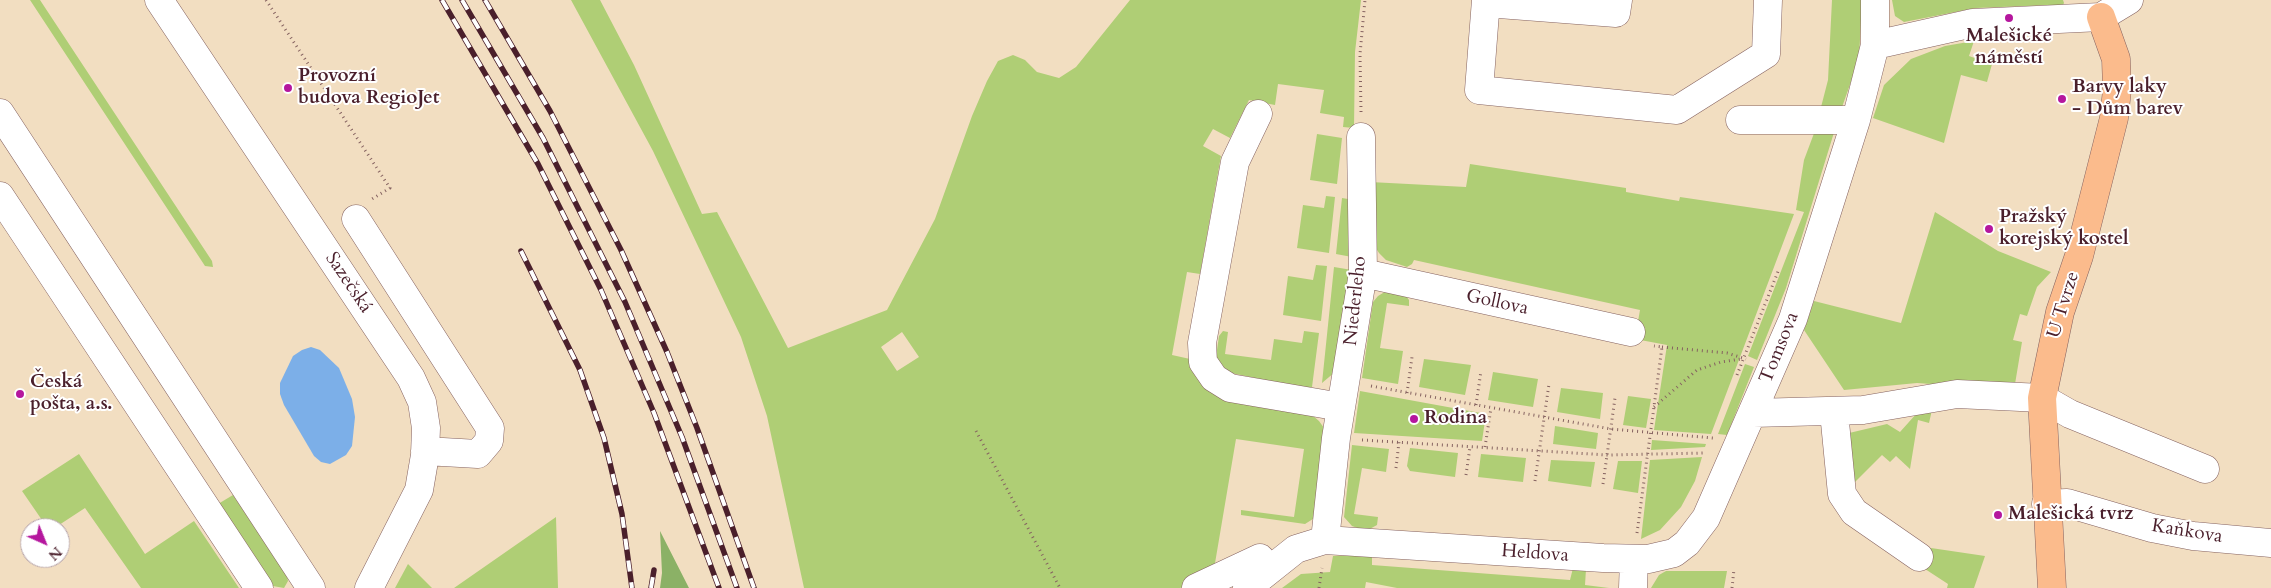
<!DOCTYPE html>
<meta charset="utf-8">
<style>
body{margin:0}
#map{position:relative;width:2271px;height:588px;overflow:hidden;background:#f2dec1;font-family:Cardo,serif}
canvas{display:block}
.north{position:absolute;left:20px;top:518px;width:50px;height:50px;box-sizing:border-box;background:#fff;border:1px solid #b7a5aa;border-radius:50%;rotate:136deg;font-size:14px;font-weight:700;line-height:20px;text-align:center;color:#4a1f2b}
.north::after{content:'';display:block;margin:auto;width:18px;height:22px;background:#b5179e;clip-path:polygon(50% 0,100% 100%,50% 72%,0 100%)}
</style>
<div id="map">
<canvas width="2271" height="588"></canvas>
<div class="north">N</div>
</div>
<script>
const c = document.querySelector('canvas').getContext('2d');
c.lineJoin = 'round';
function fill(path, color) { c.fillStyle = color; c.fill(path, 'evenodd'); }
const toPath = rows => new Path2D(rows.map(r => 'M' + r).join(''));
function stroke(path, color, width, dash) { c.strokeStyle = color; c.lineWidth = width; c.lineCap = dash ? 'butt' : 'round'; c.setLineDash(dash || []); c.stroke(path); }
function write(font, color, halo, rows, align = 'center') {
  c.font = font + ' Cardo,serif'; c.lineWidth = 4; c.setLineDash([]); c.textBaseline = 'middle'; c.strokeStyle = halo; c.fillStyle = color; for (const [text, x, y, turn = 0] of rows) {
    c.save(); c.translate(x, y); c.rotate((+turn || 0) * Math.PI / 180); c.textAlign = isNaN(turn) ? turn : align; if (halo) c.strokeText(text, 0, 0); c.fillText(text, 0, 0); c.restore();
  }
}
const green = toPath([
 [30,0,40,0,212,261,213,267,205,266],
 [571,0,600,0,634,65,702,214,717,212,788,348,887,310,935,219,972,116,987,81,998,61,1013,55,1025,60,1037,72,1059,78,1076,67,1130,0,1361,0,1355,52,1354,128,1343,127,1344,117,1320,113,1324,90,1278,84,1275,105,1249,100,1230,138,1213,129,1203,146,1221,156,1200,274,1187,272,1172,355,1190,359,1312,415,1319,421,1324,428,1316,517,1305,524,1241,515,1241,510,1294,517,1304,449,1236,439,1213,575,1180,588,804,588,767,416,741,337,653,151],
 [902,332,919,357,897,371,881,347],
 [1832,0,1862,0,1859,59,1841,110,1820,111,1828,80],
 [1892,0,2063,0,2064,3,2062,7,2051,10,2051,5,1976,8,1904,22,1895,16],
 [1974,41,1969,56,1992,64,1987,82,1961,75,1944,143,1873,118,1884,85,1911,59,1945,46],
 [1836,126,1786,288,1757,360,1748,356,1804,212,1796,210,1804,160,1816,128],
 [1317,134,1342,138,1337,184,1310,180],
 [1470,164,1626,188,1626,192,1679,201,1680,197,1794,214,1711,434,1654,430,1667,345,1635,339,1640,310,1414,260,1412,264,1407,267,1386,260,1379,253,1372,242,1370,182,1466,187],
 [1326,196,1335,197,1329,253,1297,248,1303,205,1324,208],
 [1342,198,1354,200,1352,257,1336,254],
 [1935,212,1998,251,2051,272,2037,287,2027,316,2020,314,2013,340,2022,342,2014,390,1917,383,1844,390,1804,330,1814,301,1901,323],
 [1316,265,1327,266,1321,321,1283,315,1288,276,1313,280],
 [1334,267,1352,270,1335,372,1322,383],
 [1388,290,1404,293,1409,300,1409,306,1387,303,1380,348,1403,351,1398,384,1362,378,1373,302,1378,296],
 [1223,331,1228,332,1225,354,1271,360,1274,339,1302,343,1304,331,1319,333,1312,387,1304,388,1231,373,1220,364,1216,357,1219,336],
 [1424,359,1471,365,1465,395,1419,387],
 [1745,364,1754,367,1727,435,1718,434],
 [1493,372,1538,379,1533,407,1488,400],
 [1561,388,1603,393,1600,419,1557,412],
 [1360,391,1486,414,1482,441,1354,433],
 [1628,396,1651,399,1646,428,1623,425],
 [1932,410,1929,423,1918,420,1910,469,1896,456,1890,462,1882,455,1851,486,1845,434,1887,424,1900,432,1917,413],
 [1555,426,1598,433,1596,449,1553,444],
 [1652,440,1706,444,1705,447,1651,450],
 [1352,445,1389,449,1386,472,1362,468,1354,514,1378,517,1377,525,1366,531,1352,526,1344,517],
 [1410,448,1458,453,1455,477,1410,471,1407,466],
 [79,454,145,554,194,521,239,588,141,588,85,508,59,525,44,523,22,491],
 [1481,454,1526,458,1523,482,1478,477],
 [1702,457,1695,481,1681,507,1660,530,1641,539,1650,460],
 [1551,460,1595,462,1591,487,1548,481],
 [1618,461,1642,461,1638,493,1613,489],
 [233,495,287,576,288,581,284,588,273,586,218,504],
 [556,517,558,588,454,588],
 [1931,548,1985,556,1974,588,1947,588,1948,584,1922,567],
 [1364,555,1372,556,1372,565,1570,580,1573,568,1586,569,1585,585,1609,588,1397,588,1366,582,1365,588,1282,588,1301,574,1330,572,1333,556],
 [408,564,432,588,395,588],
 [1666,571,1727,571,1724,588,1651,588,1659,575]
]);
const forest = toPath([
 [660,531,689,588,660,588,662,573]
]);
const water = toPath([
 [311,347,320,350,339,368,352,399,355,417,352,446,346,455,330,464,321,462,314,456,284,405,280,394,280,383,293,356,302,350]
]);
const path = toPath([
 [266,0,390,188,372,199],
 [1361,112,1360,54,1365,0],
 [1662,347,1727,353,1746,359],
 [1737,375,1779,269],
 [1371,386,1611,429,1713,438],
 [1407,393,1412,357],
 [1476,405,1481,371],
 [1654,407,1697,370,1721,362,1741,359],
 [976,431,1060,588],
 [1362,440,1607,455,1705,453],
 [1485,447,1491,408],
 [1396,468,1399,442],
 [1466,475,1470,447],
 [1535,481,1549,384],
 [1603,484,1615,398],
 [1637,533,1662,347,1654,346],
 [1319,588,1322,568],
 [1732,588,1734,569]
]);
const minor = toPath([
 [159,0,411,378,422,402,426,428,425,455,419,490,369,588],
 [1486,0,1479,90,1677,110,1766,54,1768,0],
 [1875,0,1875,45],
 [1486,3,1616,13,1618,0],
 [0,113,311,588],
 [1258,114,1235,162,1202,343,1203,362,1214,378,1230,388,1341,407],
 [1740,120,1856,120],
 [0,196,259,588],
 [356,219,490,428,489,441,478,454,425,451],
 [1363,273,1631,332],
 [1834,412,1842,494,1854,512,1919,557],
 [1753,413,1863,410,1957,394,2042,398,2070,414,2205,469],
 [2046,504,2067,503,2152,528,2193,536,2271,543],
 [1325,540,1336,438,1363,273,1361,137],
 [1196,588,1260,558,1269,569],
 [1247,588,1296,549,1325,540,1603,558,1648,559,1674,553,1687,543,1706,518,1793,319,1856,120,1875,45,1973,23,2101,17,2129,0],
 [1633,588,1634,559]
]);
const major = toPath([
 [2052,588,2042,398,2060,312,2079,256,2114,118,2117,90,2116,59,2101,17]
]);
const rail = toPath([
 [442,0,538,164,601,290,654,413,719,588],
 [462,0,543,138,625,302,682,437,737,588],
 [485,0,550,111,621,250,667,352,697,428,754,588],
 [521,251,580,370,604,438,622,514,632,588],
 [651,588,654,570]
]);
const markers = [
 [2009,18,5,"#b5179e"],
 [288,88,5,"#b5179e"],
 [2062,99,5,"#b5179e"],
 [1989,229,5,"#b5179e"],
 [20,394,5,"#b5179e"],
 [1414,419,5,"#b5179e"],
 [1998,515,5,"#b5179e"]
];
const poiNames = [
 ["Malešické",2009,37,"center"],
 ["náměstí",2009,59,"center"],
 ["Provozní",298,77],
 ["budova RegioJet",298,99],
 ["Barvy laky",2072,88],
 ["- Dům barev",2072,110],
 ["Pražský",1999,218],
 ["korejský kostel",1999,240],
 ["Česká",30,383],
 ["pošta, a.s.",30,405],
 ["Rodina",1424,419],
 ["Malešická tvrz",2008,515]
];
const streetNames = [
 ["Sazečská",348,283,56],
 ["Niederleho",1356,301,-84],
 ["Gollova",1497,303,12],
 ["U Tvrze",2064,305,-73],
 ["Tomsova",1780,348,-68],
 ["Kaňkova",2187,532,9],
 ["Heldova",1535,554,4]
];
fill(green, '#afce75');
fill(forest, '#8bb166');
fill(water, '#7cafe8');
stroke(minor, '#856260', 29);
stroke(major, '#856260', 29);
stroke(path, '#856260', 3, [1, 4]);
stroke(minor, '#fff', 28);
stroke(major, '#fbbb8c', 28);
stroke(rail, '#4a1f2b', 5.5);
stroke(rail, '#fff', 4, [11]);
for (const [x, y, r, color] of markers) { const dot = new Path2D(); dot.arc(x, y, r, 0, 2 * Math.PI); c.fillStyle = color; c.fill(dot); stroke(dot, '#fff', 2); }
write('bold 19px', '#4a1f2b', '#fff', poiNames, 'left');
write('19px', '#4a1f2b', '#fff', streetNames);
</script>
